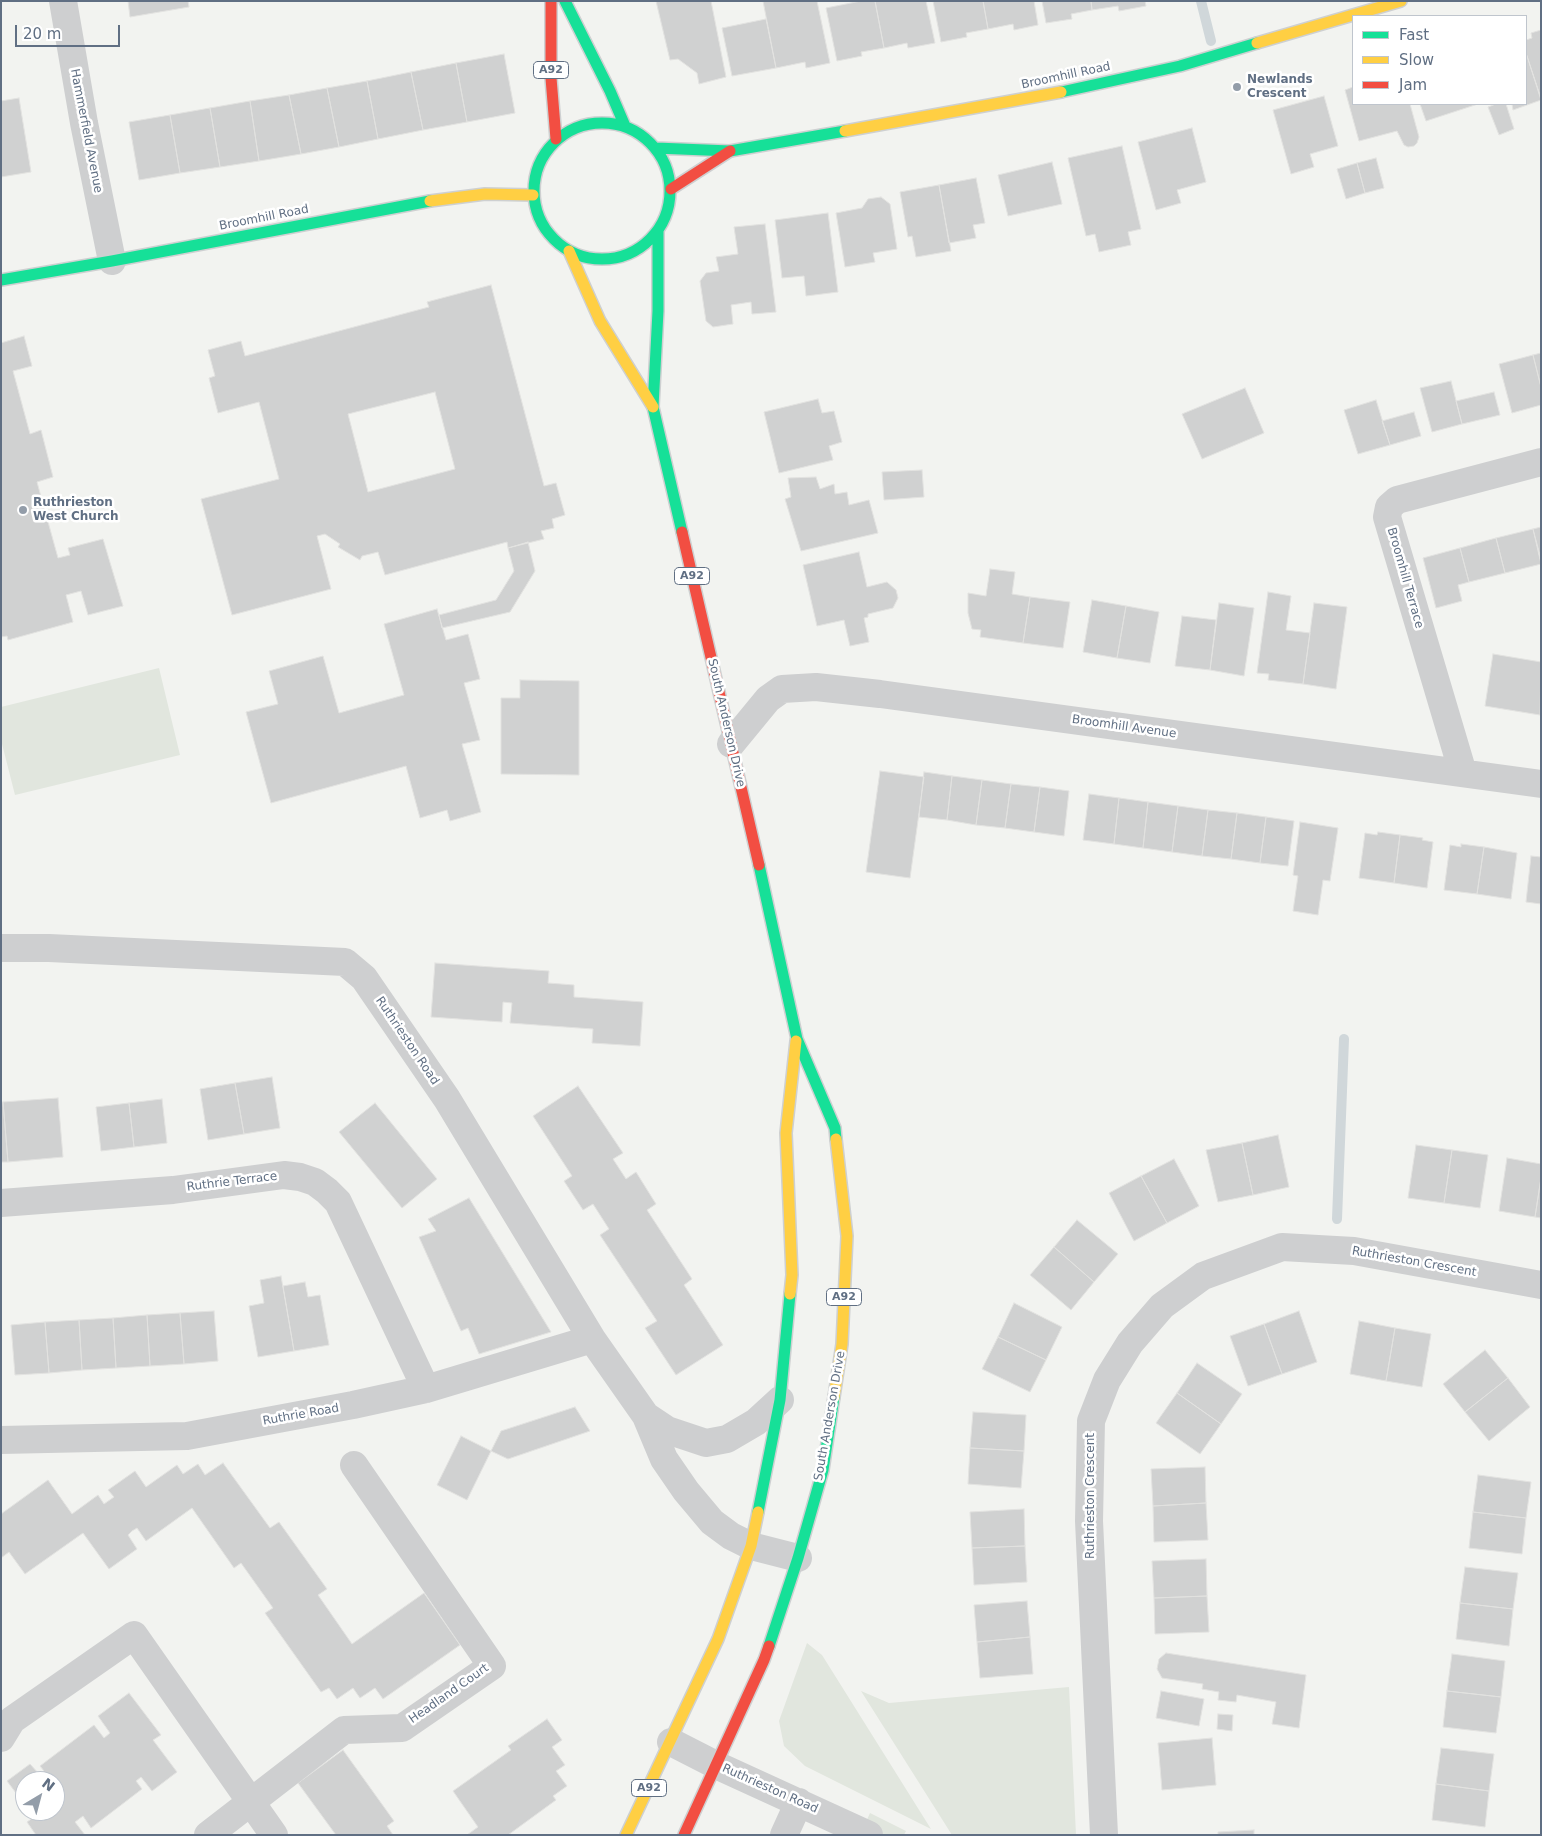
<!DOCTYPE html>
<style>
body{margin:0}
#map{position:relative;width:1542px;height:1836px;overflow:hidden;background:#f2f3f0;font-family:"DejaVu Sans",sans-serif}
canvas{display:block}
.frame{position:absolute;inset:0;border:2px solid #606f83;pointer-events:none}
.legend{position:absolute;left:1352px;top:15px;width:175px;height:90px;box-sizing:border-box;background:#fff;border:1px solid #bfc5cd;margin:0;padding:6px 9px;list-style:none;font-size:15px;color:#606f83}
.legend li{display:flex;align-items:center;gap:10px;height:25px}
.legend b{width:25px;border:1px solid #bfc5cd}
.north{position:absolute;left:15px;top:1771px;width:50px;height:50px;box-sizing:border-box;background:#fff;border:1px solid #bfc5cd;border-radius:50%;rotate:37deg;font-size:14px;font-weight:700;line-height:20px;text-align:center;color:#606f83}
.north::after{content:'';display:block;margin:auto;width:18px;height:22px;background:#939da9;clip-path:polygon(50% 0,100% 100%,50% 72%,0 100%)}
.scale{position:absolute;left:15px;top:25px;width:105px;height:22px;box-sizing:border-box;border:2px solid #606f83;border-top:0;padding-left:6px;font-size:15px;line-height:18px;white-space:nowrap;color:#606f83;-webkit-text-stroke:4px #fff;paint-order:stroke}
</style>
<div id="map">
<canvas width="1542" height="1836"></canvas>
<div class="frame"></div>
<ul class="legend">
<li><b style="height:6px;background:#16e098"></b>Fast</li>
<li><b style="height:6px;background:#ffcf43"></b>Slow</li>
<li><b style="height:6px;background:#f24e42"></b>Jam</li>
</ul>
<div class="north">N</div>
<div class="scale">20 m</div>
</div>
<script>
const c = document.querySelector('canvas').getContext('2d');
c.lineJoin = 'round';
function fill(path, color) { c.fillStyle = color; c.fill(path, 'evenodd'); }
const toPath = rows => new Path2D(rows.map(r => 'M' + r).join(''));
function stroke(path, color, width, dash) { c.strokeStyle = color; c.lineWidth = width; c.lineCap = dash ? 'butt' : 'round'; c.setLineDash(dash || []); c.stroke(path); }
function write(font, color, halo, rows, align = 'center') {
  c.font = font + ' "DejaVu Sans",sans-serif'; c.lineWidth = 5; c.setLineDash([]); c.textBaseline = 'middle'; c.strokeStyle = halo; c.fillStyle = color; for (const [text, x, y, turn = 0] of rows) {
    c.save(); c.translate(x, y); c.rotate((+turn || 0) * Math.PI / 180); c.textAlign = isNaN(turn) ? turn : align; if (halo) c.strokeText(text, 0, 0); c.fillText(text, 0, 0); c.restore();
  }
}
const green = toPath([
 [159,668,180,755,15,795,1,740,1,707],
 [807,1643,822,1655,931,1829,805,1766,784,1746,779,1721],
 [1069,1687,1076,1835,952,1835,861,1691,889,1703],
 [870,1813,906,1831,904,1835,860,1835]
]);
const stream = toPath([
 [1201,1,1211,41],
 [1337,1219,1344,1039]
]);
const building = toPath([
 [128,1,188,1,189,7,130,17,128,1],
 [656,1,711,1,726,77,699,84,697,73,678,59,670,60,656,1],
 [763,1,817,1,830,63,806,68,805,62,776,68,763,1],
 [861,1,875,1,884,48,861,52,862,56,837,61,826,8,861,1],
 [875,1,926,1,935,43,908,48,907,43,884,48,875,1],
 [933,1,983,1,988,29,966,33,967,37,941,42,933,1],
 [983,1,1034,1,1038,25,1014,30,1013,24,988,29,983,1],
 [1042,1,1091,1,1092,10,1071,14,1072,19,1046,23,1042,1],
 [1091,1,1145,1,1146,6,1119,11,1118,6,1092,10,1091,1],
 [766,19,776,68,732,76,722,28,766,19],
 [1541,30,1541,98,1526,53,1526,40,1532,38,1531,33,1541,30],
 [1526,53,1541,100,1513,110,1512,104,1526,104,1526,53],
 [504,54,515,113,467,122,456,63,504,54],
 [456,63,467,122,423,130,411,72,456,63],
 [411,72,423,130,378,139,367,81,411,72],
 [367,81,378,139,339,147,327,88,367,81],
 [1353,87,1353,104,1410,104,1419,137,1417,143,1414,146,1408,147,1404,145,1397,131,1359,141,1345,90,1353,87],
 [327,88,339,147,301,154,289,95,327,88],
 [289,95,301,154,259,161,250,101,289,95],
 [1324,96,1338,146,1310,154,1314,167,1291,174,1273,110,1324,96],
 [19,98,31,172,1,177,1,101,19,98],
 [250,101,259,161,220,167,210,108,250,101],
 [1420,104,1478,104,1426,121,1420,104],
 [1496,104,1506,104,1514,129,1499,135,1488,107,1496,104],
 [210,108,220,167,180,173,170,115,210,108],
 [170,115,180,173,139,180,129,122,170,115],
 [1192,128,1206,182,1177,190,1181,203,1156,210,1138,142,1192,128],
 [1122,146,1141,229,1128,232,1131,245,1099,252,1095,234,1086,236,1068,158,1122,146],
 [1376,158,1384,188,1365,193,1357,163,1376,158],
 [1052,162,1062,204,1008,216,998,175,1052,162],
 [1357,163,1365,193,1346,199,1337,169,1357,163],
 [976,178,985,223,973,225,976,238,949,243,939,185,976,178],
 [939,185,951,251,916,257,912,236,908,237,900,192,939,185],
 [881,197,890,204,897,249,873,253,875,262,845,267,836,213,862,208,868,199,881,197],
 [828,213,838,292,806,296,804,276,782,278,775,220,828,213],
 [765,224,776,312,752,314,751,302,731,305,733,324,713,327,706,321,700,281,706,273,719,271,716,257,738,254,734,227,765,224],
 [491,285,544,486,556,483,565,515,552,519,554,528,541,531,544,539,508,548,507,542,385,575,378,552,362,556,360,560,338,547,340,544,325,534,317,536,331,589,232,615,201,499,279,479,259,402,218,413,209,378,215,376,208,350,241,341,245,356,429,307,427,302,491,285],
 [435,392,455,469,368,492,348,414,435,392],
 [24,336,32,366,13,371,30,434,41,430,53,477,37,482,58,558,70,555,68,548,103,539,123,606,88,615,81,591,66,595,73,622,8,640,7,636,1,637,1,343,24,336],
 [1541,353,1541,387,1533,355,1541,353],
 [1533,355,1541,387,1541,405,1512,413,1499,364,1533,355],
 [1451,381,1462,424,1432,432,1420,388,1451,381],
 [1245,388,1264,433,1202,459,1182,414,1245,388],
 [1494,392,1500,415,1462,424,1456,401,1494,392],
 [818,399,822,413,834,411,842,442,829,446,833,460,779,473,764,412,818,399],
 [1376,400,1390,445,1358,454,1344,410,1376,400],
 [1414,412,1421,436,1390,445,1382,421,1414,412],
 [922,470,924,497,884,500,882,472,922,470],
 [816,477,820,489,834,484,835,494,847,492,849,505,869,500,878,533,801,551,785,499,791,497,788,478,816,477],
 [1541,527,1541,559,1533,529,1541,527],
 [1533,529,1541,564,1505,573,1496,538,1533,529],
 [1496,538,1505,573,1469,582,1460,548,1496,538],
 [528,542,535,571,510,612,442,628,439,615,496,600,514,571,508,548,528,542],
 [1460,548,1469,582,1458,585,1462,601,1436,608,1423,558,1460,548],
 [859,552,867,587,887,582,896,590,898,598,893,608,868,614,868,617,864,618,869,642,850,646,844,620,817,626,803,565,859,552],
 [990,569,1015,572,1012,594,1030,597,1023,643,980,637,981,630,972,629,968,613,968,593,986,596,990,569],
 [1268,592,1291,596,1286,630,1310,633,1303,684,1268,680,1269,674,1257,673,1268,592],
 [1030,597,1070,602,1063,648,1023,643,1030,597],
 [1092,600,1126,606,1117,658,1083,652,1092,600],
 [1219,603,1254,608,1244,676,1210,670,1219,603],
 [1314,603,1347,607,1336,689,1303,684,1314,603],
 [1126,606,1159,612,1150,663,1117,658,1126,606],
 [437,609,446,640,468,634,480,679,464,683,480,740,462,744,481,812,450,821,447,810,420,818,406,766,271,803,246,712,278,704,269,671,323,656,339,713,404,695,384,624,437,609],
 [1182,616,1216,620,1210,670,1175,666,1182,616],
 [1493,654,1541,662,1540,715,1485,706,1493,654],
 [520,680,579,681,579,775,501,774,501,698,520,698,520,680],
 [880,771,924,777,910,878,866,872,880,771],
 [924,772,952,776,947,820,919,817,924,772],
 [952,776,982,780,976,825,947,820,952,776],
 [982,780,1011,784,1005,828,976,825,982,780],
 [1011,784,1040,787,1034,832,1005,828,1011,784],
 [1040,787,1069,791,1064,836,1034,832,1040,787],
 [1089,794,1119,798,1114,844,1083,840,1089,794],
 [1119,798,1148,802,1143,848,1114,844,1119,798],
 [1148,802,1178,806,1172,852,1143,848,1148,802],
 [1178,806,1208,810,1202,856,1172,852,1178,806],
 [1208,810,1237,813,1231,859,1202,856,1208,810],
 [1237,813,1266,817,1260,863,1231,859,1237,813],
 [1266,817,1294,821,1288,866,1260,863,1266,817],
 [1300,822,1338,828,1330,881,1323,880,1318,915,1293,911,1298,876,1293,875,1300,822],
 [1378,832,1400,835,1394,883,1359,878,1365,833,1377,835,1378,832],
 [1400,835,1423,838,1422,840,1433,842,1427,888,1394,883,1400,835],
 [1461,844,1484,847,1477,894,1444,890,1450,845,1461,847,1461,844],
 [1484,847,1517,853,1511,899,1477,894,1484,847],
 [1531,856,1541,857,1541,904,1526,902,1531,856],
 [435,963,549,971,548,983,574,985,574,997,643,1002,640,1046,592,1043,593,1029,510,1023,512,1003,503,1002,502,1022,431,1017,435,963],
 [272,1077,280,1128,244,1134,235,1083,272,1077],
 [235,1083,244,1134,208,1140,200,1089,235,1083],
 [578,1086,623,1153,613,1159,626,1179,636,1172,656,1204,647,1210,692,1279,684,1285,723,1345,676,1375,645,1328,657,1321,600,1235,609,1229,593,1204,583,1210,564,1181,572,1176,533,1116,578,1086],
 [58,1098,63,1157,8,1162,3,1102,58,1098],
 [162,1099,167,1143,134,1147,129,1103,162,1099],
 [1,1102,3,1102,8,1162,1,1162,1,1102],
 [129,1103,134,1147,101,1151,96,1107,129,1103],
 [375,1103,437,1179,402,1208,339,1132,375,1103],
 [1278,1135,1289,1187,1253,1195,1242,1143,1278,1135],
 [1242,1143,1253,1195,1218,1202,1206,1150,1242,1143],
 [1416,1145,1452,1150,1444,1203,1408,1198,1416,1145],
 [1452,1150,1488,1155,1480,1208,1444,1203,1452,1150],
 [1507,1158,1541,1164,1541,1178,1535,1217,1499,1211,1507,1158],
 [1174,1159,1199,1206,1167,1223,1141,1176,1174,1159],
 [1141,1176,1167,1223,1134,1241,1109,1193,1141,1176],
 [1541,1178,1541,1218,1535,1217,1541,1178],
 [469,1198,551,1332,479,1354,468,1328,461,1331,419,1237,436,1231,428,1219,469,1198],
 [1077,1220,1118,1254,1094,1282,1054,1247,1077,1220],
 [1054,1247,1094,1282,1071,1310,1030,1275,1054,1247],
 [281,1276,294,1351,258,1357,249,1306,264,1303,260,1280,281,1276],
 [305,1282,308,1297,320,1295,329,1345,294,1351,283,1286,305,1282],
 [1014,1303,1062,1327,1046,1360,998,1337,1014,1303],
 [214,1311,218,1361,184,1364,180,1313,214,1311],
 [1299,1311,1317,1362,1282,1374,1264,1324,1299,1311],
 [180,1313,184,1364,150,1366,147,1315,180,1313],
 [147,1315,150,1366,116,1368,113,1318,147,1315],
 [113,1318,116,1368,82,1370,79,1320,113,1318],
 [79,1320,82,1370,49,1373,45,1322,79,1320],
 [1359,1321,1395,1328,1386,1381,1350,1374,1359,1321],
 [45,1322,49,1373,15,1375,11,1325,45,1322],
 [1264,1324,1282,1374,1248,1386,1230,1336,1264,1324],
 [1395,1328,1431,1334,1422,1387,1386,1381,1395,1328],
 [998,1337,1046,1360,1030,1392,982,1369,998,1337],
 [1485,1350,1508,1378,1465,1412,1443,1384,1485,1350],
 [1197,1363,1242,1394,1221,1424,1177,1393,1197,1363],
 [1508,1378,1530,1407,1489,1441,1465,1412,1508,1378],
 [1177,1393,1221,1424,1200,1454,1156,1423,1177,1393],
 [575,1407,590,1431,508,1459,491,1451,501,1431,575,1407],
 [973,1412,1026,1415,1024,1451,970,1448,973,1412],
 [461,1436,491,1451,467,1500,437,1485,461,1436],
 [970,1448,1024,1451,1021,1488,968,1484,970,1448],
 [223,1463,270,1528,279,1522,327,1589,318,1595,352,1644,424,1593,460,1645,383,1699,375,1688,360,1698,353,1688,337,1699,329,1688,321,1692,265,1613,273,1608,241,1563,234,1568,192,1508,146,1541,137,1528,132,1531,128,1535,137,1549,109,1569,83,1533,25,1574,9,1552,1,1558,1,1514,48,1480,72,1514,98,1495,104,1504,114,1497,108,1490,135,1471,146,1487,177,1465,183,1474,198,1464,205,1475,223,1463],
 [1205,1467,1206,1503,1153,1506,1151,1469,1205,1467],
 [1478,1475,1531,1482,1526,1518,1473,1512,1478,1475],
 [1206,1503,1208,1540,1154,1542,1153,1506,1206,1503],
 [1024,1509,1025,1546,972,1548,970,1512,1024,1509],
 [1473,1512,1526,1518,1522,1554,1469,1548,1473,1512],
 [1025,1546,1027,1582,974,1585,972,1548,1025,1546],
 [1206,1559,1207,1596,1154,1598,1152,1561,1206,1559],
 [1465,1567,1518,1573,1513,1609,1460,1603,1465,1567],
 [1207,1596,1209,1632,1155,1634,1154,1598,1207,1596],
 [1027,1601,1030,1637,977,1642,974,1605,1027,1601],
 [1460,1603,1513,1609,1509,1646,1456,1639,1460,1603],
 [1030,1637,1033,1674,980,1678,977,1642,1030,1637],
 [1166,1653,1306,1675,1299,1728,1272,1724,1276,1702,1237,1695,1236,1702,1218,1700,1219,1692,1202,1689,1203,1684,1162,1678,1157,1669,1159,1659,1166,1653],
 [1452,1654,1505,1661,1501,1697,1447,1691,1452,1654],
 [1161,1691,1204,1699,1199,1726,1156,1718,1161,1691],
 [1447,1691,1501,1697,1496,1733,1443,1727,1447,1691],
 [129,1693,161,1735,153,1740,177,1772,152,1791,141,1777,136,1781,142,1789,91,1828,83,1816,75,1822,85,1835,36,1835,27,1822,34,1817,30,1811,55,1811,55,1781,25,1781,25,1805,7,1781,30,1764,39,1774,44,1771,40,1766,94,1725,104,1738,110,1733,98,1716,129,1693],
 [1218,1714,1233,1715,1232,1731,1217,1729,1218,1714],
 [547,1719,562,1740,552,1747,565,1765,556,1771,567,1786,553,1796,556,1800,508,1835,467,1835,478,1827,453,1791,511,1750,508,1746,547,1719],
 [1212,1738,1216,1785,1162,1790,1158,1743,1212,1738],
 [1441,1748,1494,1754,1489,1791,1436,1784,1441,1748],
 [343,1750,394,1821,387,1826,393,1835,336,1835,298,1783,343,1750],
 [1436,1784,1489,1791,1485,1827,1432,1820,1436,1784],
 [1254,1830,1254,1835,1218,1835,1218,1832,1254,1830]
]);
const street = toPath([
 [63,1,84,123,112,261],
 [731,744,768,699,782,689,816,687,880,694,1541,784],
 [1463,773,1387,517,1389,507,1397,500,1541,462],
 [1,948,49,948,345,962,364,978,447,1099,592,1339,646,1416,664,1459,686,1491,712,1522,731,1536,751,1546,798,1558],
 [1,1203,173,1190,284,1175,300,1177,315,1182,327,1191,338,1202,426,1389],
 [646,1416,667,1430,706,1443,727,1439,756,1422,780,1400],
 [1,1440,187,1436,353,1405,426,1389,592,1339],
 [1,1738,12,1720,134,1635,274,1835],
 [671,1742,716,1765,869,1835],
 [208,1835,344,1730,402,1728,492,1666,354,1465],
 [784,1835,799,1802],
 [1104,1835,1089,1521,1091,1421,1107,1380,1130,1343,1162,1306,1203,1276,1282,1247,1354,1251,1541,1285]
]);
const fast = toPath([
 [565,1,610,91,625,126],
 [1061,92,1180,66,1257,43],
 '534 191a68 68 0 1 1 136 0a68 68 0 1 1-136 0Z',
 [656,148,730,151,845,131],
 [658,231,658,311,653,407,682,532],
 [1,280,112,261,430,201],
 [759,865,797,1039,835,1128,836,1139],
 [758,1512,780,1400,790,1294],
 [769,1646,798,1558,823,1470,834,1397]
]);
const slow = toPath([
 [1257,43,1401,1],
 [845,131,1061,92],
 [430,201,485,194,533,195],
 [569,251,600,321,653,407],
 [790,1294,792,1275,786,1133,796,1041],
 [834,1397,842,1344,847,1236,836,1139],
 [626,1835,718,1639,751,1546,758,1512]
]);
const jam = toPath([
 [551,1,551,78,556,139],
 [671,189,730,151],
 [682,532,759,865],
 [684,1835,764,1660,769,1646]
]);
const markers = [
 [1237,87,5,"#939da9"],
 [23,510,5,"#939da9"]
];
const shields = [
 [551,70,35],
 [692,576,35],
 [844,1297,35],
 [649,1788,35]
];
const shieldNames = [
 ["A92",551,70],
 ["A92",692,576],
 ["A92",844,1297],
 ["A92",649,1788]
];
const streetNames = [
 ["Broomhill Road",1066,76,-12],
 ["Hammerfield Avenue",86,131,79],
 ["Broomhill Road",264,218,-11],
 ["Broomhill Terrace",1405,578,74],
 ["South Anderson Drive",726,723,77],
 ["Broomhill Avenue",1124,727,8],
 ["Ruthrieston Road",407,1041,56],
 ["Ruthrie Terrace",232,1182,-7],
 ["Ruthrieston Crescent",1414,1262,10],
 ["Ruthrie Road",301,1415,-10],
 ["South Anderson Drive",830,1416,-80],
 ["Ruthrieston Crescent",1091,1496,-90],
 ["Headland Court",449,1694,-35],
 ["Ruthrieston Road",770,1789,24]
];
const poiNames = [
 ["Newlands",1247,80],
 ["Crescent",1247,94],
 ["Ruthrieston",33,503],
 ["West Church",33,517]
];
fill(green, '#e1e6de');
stroke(stream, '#d0d7da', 10);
fill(building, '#d0d1d1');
stroke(building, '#e2e2e0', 1);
stroke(fast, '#ced0d1', 14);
stroke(slow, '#ced0d1', 14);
stroke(jam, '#ced0d1', 14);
stroke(street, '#cecfd0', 28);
stroke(fast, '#16e098', 11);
stroke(slow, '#ffcf43', 11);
stroke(jam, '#f24e42', 11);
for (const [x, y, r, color] of markers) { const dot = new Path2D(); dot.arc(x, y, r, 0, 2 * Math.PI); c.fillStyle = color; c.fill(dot); stroke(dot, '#fff', 2); }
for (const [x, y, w] of shields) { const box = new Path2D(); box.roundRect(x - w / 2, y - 8.5, w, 17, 4); c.fillStyle = '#fff'; c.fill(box); stroke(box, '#606f83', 1); }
write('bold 11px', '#606f83', null, shieldNames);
write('12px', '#606f83', '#fff', streetNames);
write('bold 12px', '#606f83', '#fff', poiNames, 'left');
</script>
